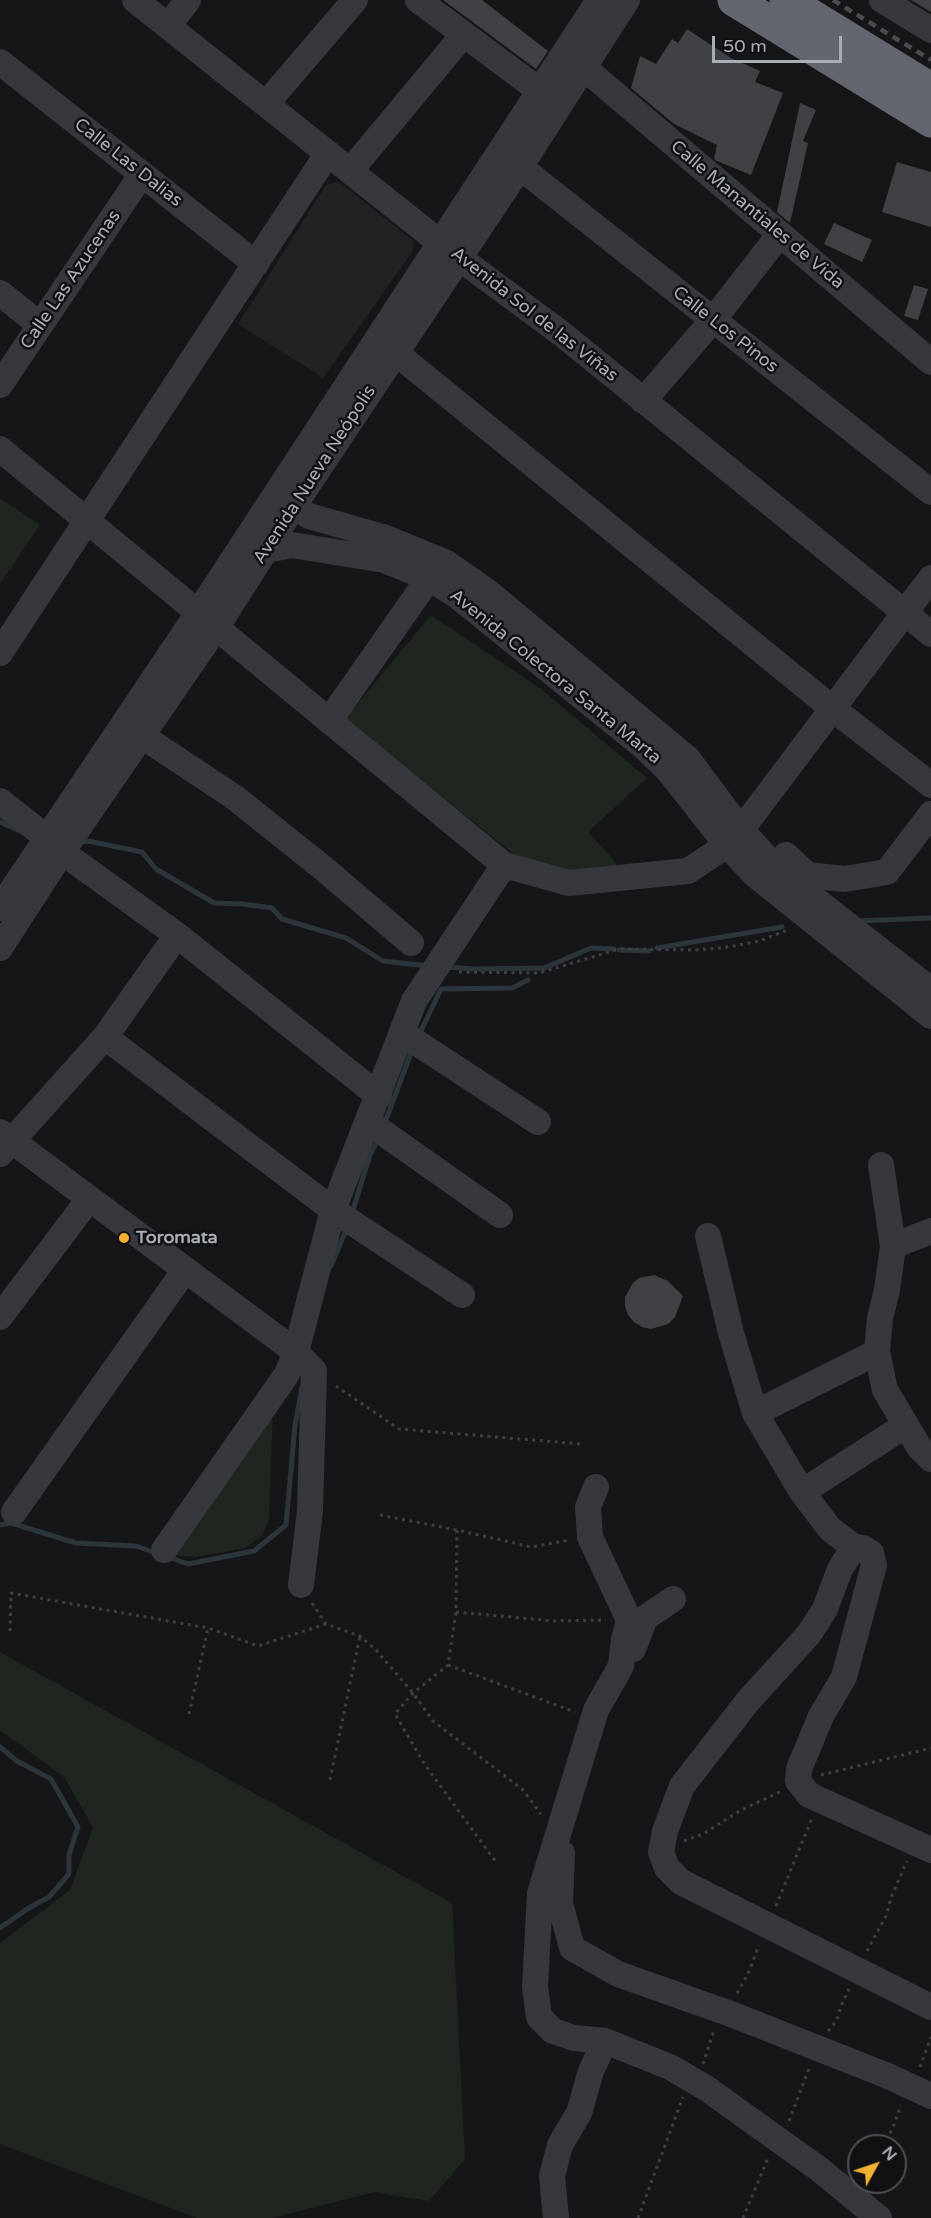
<!DOCTYPE html>
<meta charset="utf-8">
<style>
body{margin:0}
#map{position:relative;width:931px;height:2218px;overflow:hidden;background:#161618;font-family:"Varela Round",sans-serif}
canvas{display:block}
.north{position:absolute;left:847px;top:2134px;width:60px;height:60px;box-sizing:border-box;background:#111113;border:2px solid #4d4f55;border-radius:50%;rotate:50deg;font-size:16px;font-weight:700;line-height:24px;text-align:center;color:#a8adb8}
.north::after{content:'';display:block;margin:auto;width:21px;height:27px;background:#f2b134;clip-path:polygon(50% 0,100% 100%,50% 72%,0 100%)}
.scale{position:absolute;left:712px;top:36px;width:130px;height:27px;box-sizing:border-box;border:3px solid #a8adb8;border-top:0;padding-left:8px;font-size:18px;line-height:21px;white-space:nowrap;color:#a8adb8;-webkit-text-stroke:4px #111113;paint-order:stroke}
</style>
<div id="map">
<canvas width="931" height="2218"></canvas>
<div class="north">N</div>
<div class="scale">50 m</div>
</div>
<script>
const c = document.querySelector('canvas').getContext('2d');
c.lineJoin = 'round';
function fill(path, color) { c.fillStyle = color; c.fill(path, 'evenodd'); }
const toPath = rows => new Path2D(rows.map(r => 'M' + r).join(''));
function stroke(path, color, width, dash) { c.strokeStyle = color; c.lineWidth = width; c.lineCap = dash ? 'butt' : 'round'; c.setLineDash(dash || []); c.stroke(path); }
function write(font, color, halo, rows, align = 'center') {
  c.font = font + ' "Varela Round",sans-serif'; c.lineWidth = 5; c.setLineDash([]); c.textBaseline = 'middle'; c.strokeStyle = halo; c.fillStyle = color; for (const [text, x, y, turn = 0] of rows) {
    c.save(); c.translate(x, y); c.rotate((+turn || 0) * Math.PI / 180); c.textAlign = isNaN(turn) ? turn : align; if (halo) c.strokeText(text, 0, 0); c.fillText(text, 0, 0); c.restore();
  }
}
const built = toPath([
 [339,182,412,240,413,251,323,378,238,324,326,185]
]);
const green = toPath([
 [0,498,40,525,0,584],
 [431,615,541,689,647,778,588,832,619,866,606,881,516,856,345,719],
 [273,1406,269,1519,262,1536,245,1548,196,1557,172,1555],
 [0,1652,452,1903,465,2159,429,2201,374,2192,272,2218,197,2218,0,2144,0,1943,70,1890,93,1827,64,1777,0,1730]
]);
const stream = toPath([
 [0,822,22,832],
 [79,842,88,841,142,852,156,869,214,903,243,904,272,908,282,919,346,938,383,961,428,966],
 [858,921,931,918],
 [657,948,782,927],
 [619,950,649,951],
 [445,967,475,969,544,968,591,948,614,949],
 [419,1035,441,989,512,988,528,980],
 [384,1125,411,1053],
 [352,1213,370,1155,379,1137],
 [331,1266,347,1228],
 [0,1525,11,1523,76,1543,136,1546,156,1553],
 [168,1557,188,1564,254,1551,286,1525,295,1426,302,1387],
 [0,1747,17,1761,51,1779,78,1827,69,1855,69,1874,49,1897,27,1909,0,1928]
]);
const building = toPath([
 [443,0,482,0,548,51,536,69],
 [911,0,931,0,931,12],
 [687,29,731,58,760,71,755,82,783,93,751,175,717,161,714,159,717,145,674,124,631,88,640,56,656,64,672,39,678,43],
 [800,103,816,110,803,141,808,143,790,223,777,212],
 [897,162,931,172,931,227,882,212],
 [834,223,872,240,862,262,824,244],
 [914,285,928,289,918,320,904,316],
 [654,1275,668,1281,683,1296,675,1317,668,1324,651,1329,642,1327,634,1322,628,1315,625,1306,625,1297,633,1283,639,1278]
]);
const path = toPath([
 [459,972,539,973,619,949,695,950,729,947,759,941,788,930],
 [336,1386,399,1429,581,1444],
 [380,1515,457,1530,531,1547,570,1540],
 [457,1530,456,1612,448,1665,413,1693,395,1714,425,1765,496,1862],
 [312,1603,326,1624,360,1636,376,1650,413,1693,433,1721,522,1789,541,1814],
 [456,1612,554,1621,606,1620],
 [10,1631,11,1593,208,1628,258,1646,326,1624],
 [448,1665,575,1712],
 [189,1714,208,1628],
 [821,1775,931,1748],
 [330,1780,360,1636],
 [684,1841,703,1834,741,1810,782,1791],
 [776,1906,812,1818],
 [867,1951,886,1916,892,1895,907,1861],
 [737,1993,748,1974,759,1945],
 [828,2031,837,2020,841,2006,849,1989],
 [703,2064,714,2030],
 [920,2067,931,2037],
 [789,2121,810,2066],
 [882,2146,892,2130,901,2105],
 [638,2218,683,2097],
 [743,2218,768,2158]
]);
const minor = toPath([
 [135,0,458,257,562,334,931,634],
 [418,0,540,91],
 [882,0,931,30],
 [168,26,188,0],
 [0,62,256,264],
 [583,67,931,362],
 [266,104,355,0],
 [520,167,931,492],
 [350,171,464,34],
 [0,293,40,325],
 [396,353,833,709,931,785],
 [0,385,142,174],
 [643,401,713,320,780,234],
 [0,449,504,865,569,883,688,871,727,845],
 [293,507,309,516,386,538,447,563,488,592,688,759,741,830,780,872,931,990],
 [266,550,292,545,384,560,429,578,456,595,645,748,667,769,727,845,753,873,931,1016],
 [0,653,328,153],
 [329,721,429,578],
 [142,736,234,797,323,868,411,943],
 [0,801,46,837],
 [741,830,931,578],
 [62,852,177,935,379,1096],
 [786,855,807,875,845,879,887,872,931,814],
 [0,908,198,613,599,0],
 [0,948,62,852,216,628,293,507,520,167,627,0],
 [402,1033,538,1122],
 [105,1037,333,1210,462,1295],
 [368,1122,500,1215],
 [0,1132,296,1352,314,1371,310,1511,301,1585],
 [0,1154,105,1037,177,935],
 [881,1165,893,1246,887,1290,880,1318,877,1352,885,1390,919,1447,931,1459],
 [708,1236,731,1333,755,1413,802,1492,830,1529,854,1547,863,1548,871,1553,874,1565,844,1677,821,1716,799,1769,798,1781,809,1795,931,1850],
 [893,1246,931,1231],
 [0,1317,89,1199],
 [755,1413,877,1352],
 [596,1487,588,1507,590,1537,629,1620,624,1639,621,1666,596,1710,540,1893,535,1987,539,2017,553,2031,574,2038,605,2041,670,2067,706,2088,819,2169,879,2218],
 [802,1492,906,1425],
 [14,1512,185,1270],
 [854,1547,840,1569,825,1609,809,1634,748,1701,682,1786,665,1831,661,1852,667,1868,681,1882,931,2007],
 [164,1550,287,1374,296,1352,333,1210,414,1001,504,865],
 [633,1649,645,1618,673,1599],
 [562,1853,560,1903,572,1948,618,1974,731,2014,888,2076,931,2096],
 [556,2218,552,2176,560,2145,579,2113,591,2071,605,2041]
]);
const highway = toPath([
 [734,0,931,121],
 [786,0,931,89]
]);
const rail = toPath([
 [833,0,931,60]
]);
const markers = [
 [124,1238,6,"#f2b134"]
];
const streetNames = [
 ["Calle Las Dalias",128,163,38],
 ["Calle Manantiales de Vida",757,215,40],
 ["Calle Las Azucenas",71,280,-56],
 ["Avenida Sol de las Viñas",534,315,38],
 ["Calle Los Pinos",725,330,38],
 ["Avenida Nueva Neópolis",315,475,-57],
 ["Avenida Colectora Santa Marta",555,677,39]
];
const poiNames = [
 ["Toromata",136,1238]
];
fill(built, '#222225');
fill(green, '#1e261f');
stroke(stream, '#2c353c', 5);
fill(building, '#404145');
stroke(path, '#3d3f44', 3, [3, 4.5]);
stroke(minor, '#37383d', 26);
stroke(highway, '#63666e', 33);
stroke(rail, '#4a4c52', 4.5, [8, 6]);
for (const [x, y, r, color] of markers) { const dot = new Path2D(); dot.arc(x, y, r, 0, 2 * Math.PI); c.fillStyle = color; c.fill(dot); stroke(dot, '#111113', 2); }
write('18px', '#a8adb8', '#111113', streetNames);
write('bold 18px', '#a8adb8', '#111113', poiNames, 'left');
</script>
